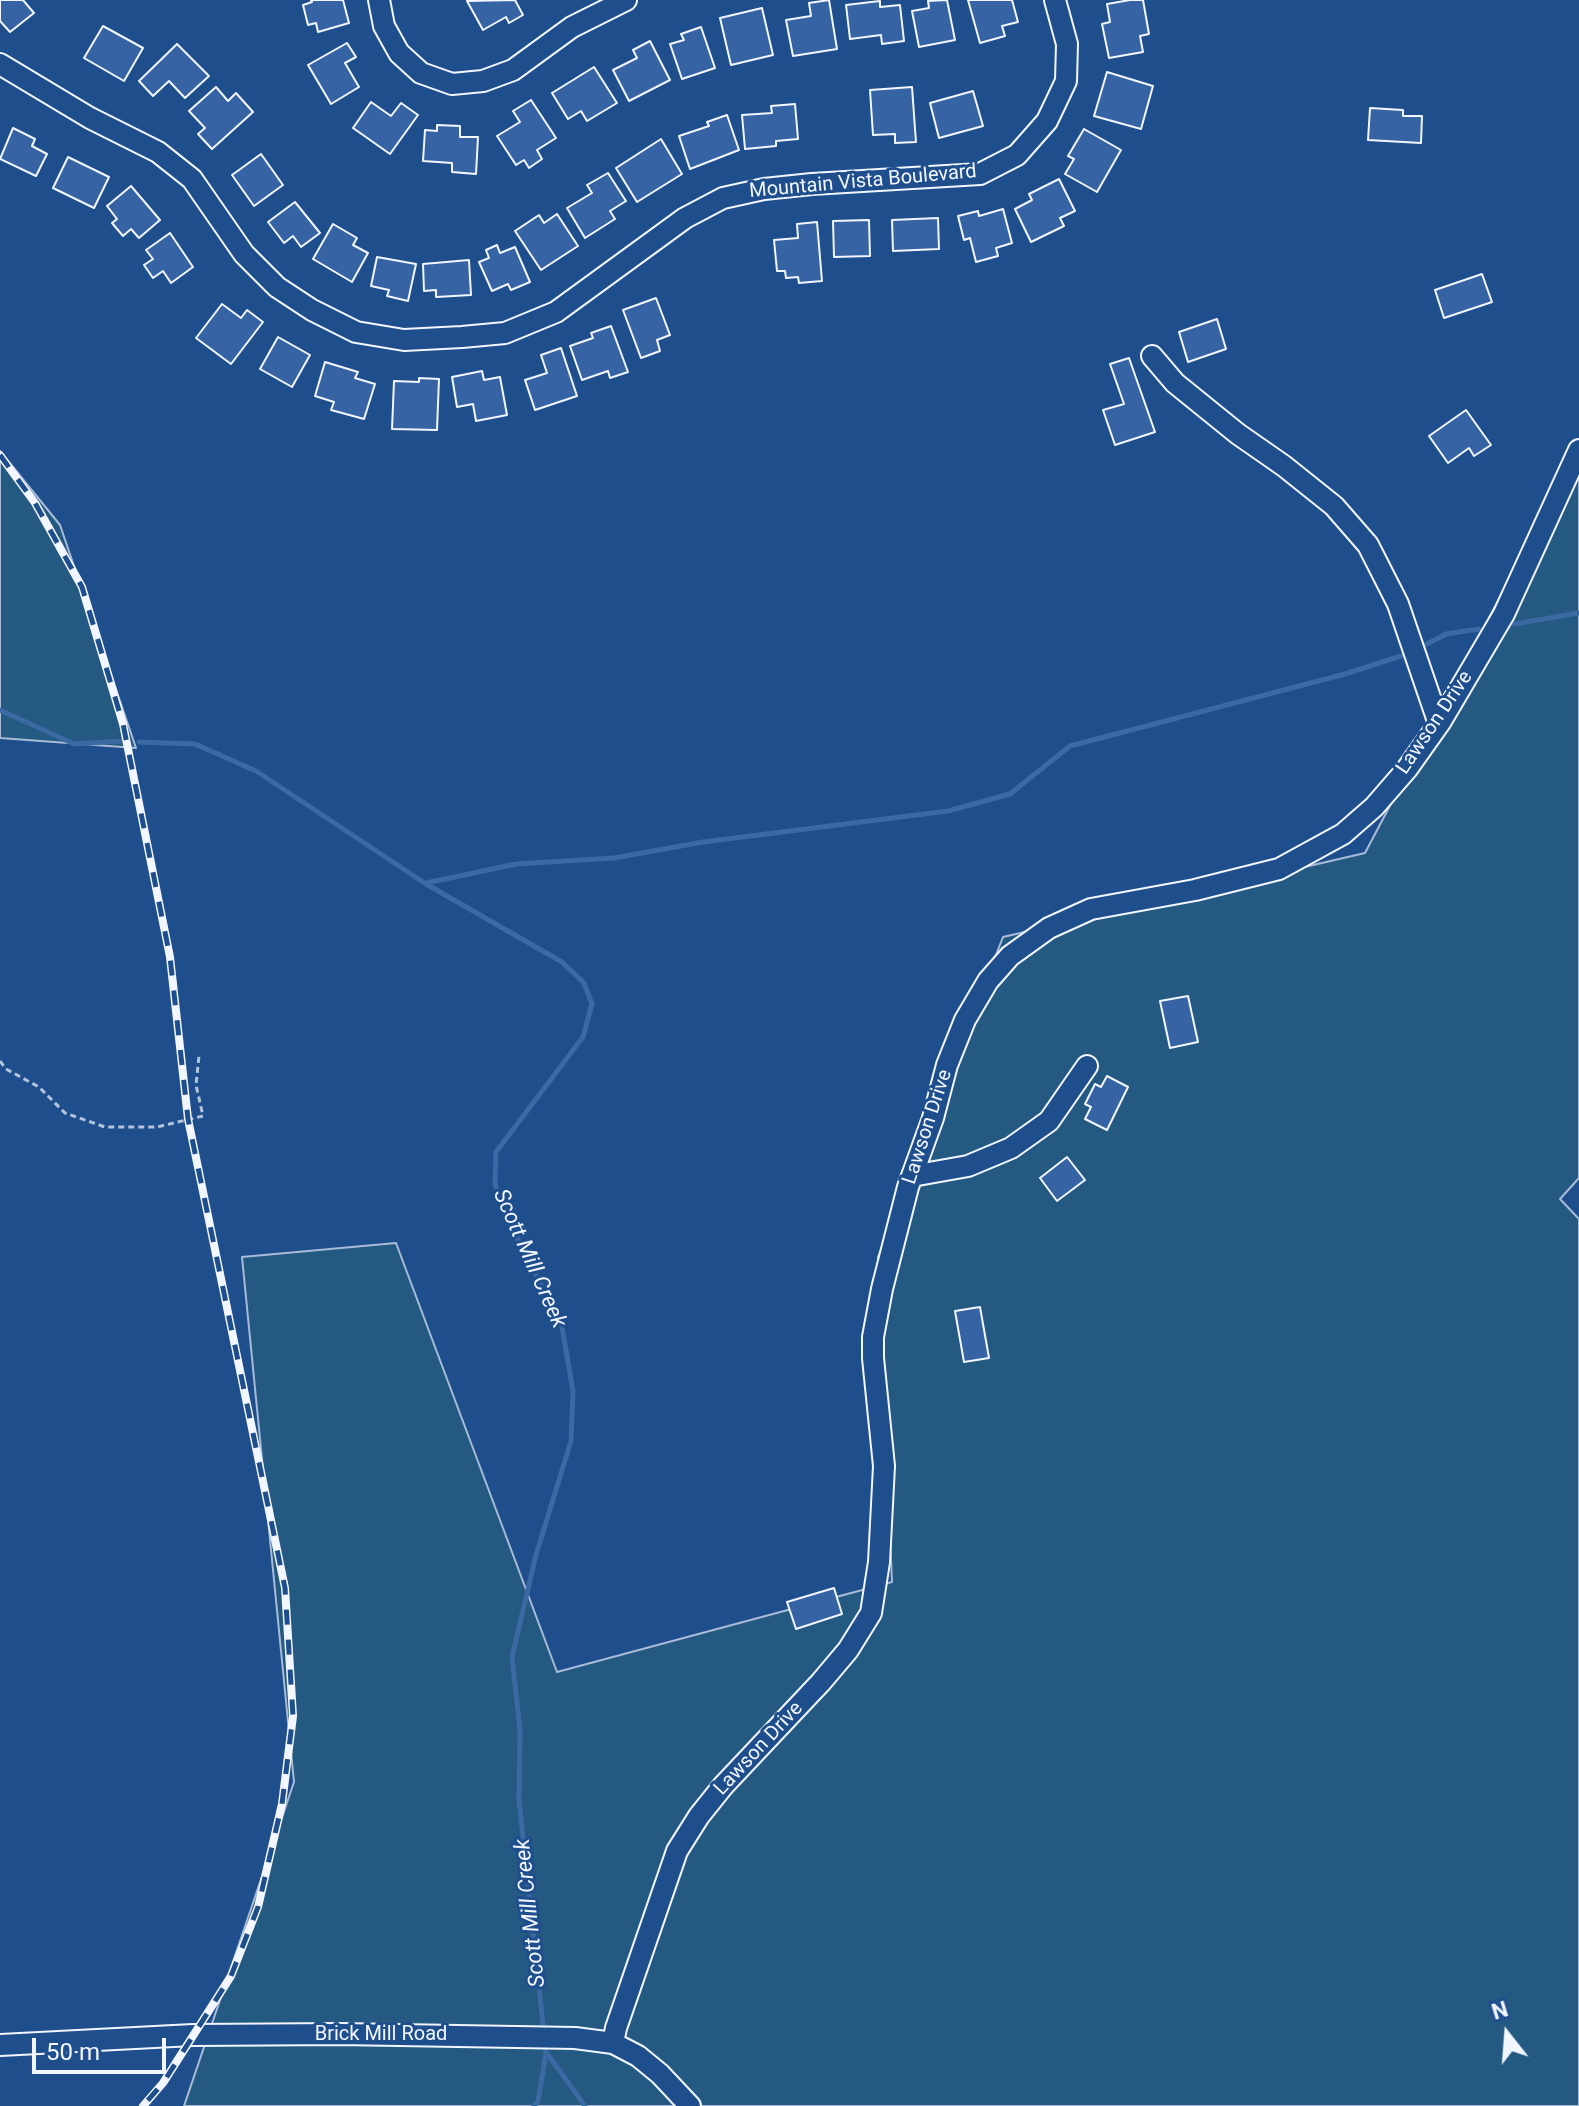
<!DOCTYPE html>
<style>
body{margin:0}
#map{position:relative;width:1579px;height:2106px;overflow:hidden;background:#1f4e8c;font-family:Roboto,sans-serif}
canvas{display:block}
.north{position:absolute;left:1467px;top:1994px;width:80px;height:80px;-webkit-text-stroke:6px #1f4e8c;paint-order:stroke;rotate:343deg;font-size:22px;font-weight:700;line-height:32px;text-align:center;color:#f2f6ff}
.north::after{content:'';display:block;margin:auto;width:28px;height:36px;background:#f2f6ff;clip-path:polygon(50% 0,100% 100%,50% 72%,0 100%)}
.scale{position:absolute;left:32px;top:2038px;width:134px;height:36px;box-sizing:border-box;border:4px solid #f2f6ff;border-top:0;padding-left:10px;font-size:24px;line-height:28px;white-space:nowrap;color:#f2f6ff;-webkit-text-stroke:6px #1f4e8c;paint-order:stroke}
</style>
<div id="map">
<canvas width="1579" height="2106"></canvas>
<div class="north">N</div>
<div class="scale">50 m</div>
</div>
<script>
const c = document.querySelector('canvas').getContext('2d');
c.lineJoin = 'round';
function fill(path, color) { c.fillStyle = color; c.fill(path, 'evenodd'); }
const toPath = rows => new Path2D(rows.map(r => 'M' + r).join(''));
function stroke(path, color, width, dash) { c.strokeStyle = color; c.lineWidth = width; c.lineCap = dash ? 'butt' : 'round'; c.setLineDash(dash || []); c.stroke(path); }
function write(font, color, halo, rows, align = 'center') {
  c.font = font + ' Roboto,sans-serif'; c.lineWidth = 6; c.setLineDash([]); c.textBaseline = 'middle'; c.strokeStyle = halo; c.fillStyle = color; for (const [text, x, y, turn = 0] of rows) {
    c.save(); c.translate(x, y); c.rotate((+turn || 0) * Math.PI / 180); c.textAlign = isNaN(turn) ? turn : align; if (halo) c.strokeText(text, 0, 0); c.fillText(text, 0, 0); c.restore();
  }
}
const green = toPath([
 [1579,447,1579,1178,1560,1199,1579,1219,1579,2106,184,2106,294,1782,242,1257,396,1243,557,1672,892,1582,878,1257,1003,937,1365,853,1579,447],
 [0,451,60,525,136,748,0,738,0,451]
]);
const stream = toPath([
 [1514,624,1579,613],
 [1427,644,1446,634,1479,629],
 [0,710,74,744,121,741],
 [139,742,195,744,256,771,426,884,562,962,584,983,592,1004,583,1037,496,1152,495,1184,505,1214,562,1327,573,1391,571,1441,536,1555,512,1657,520,1731,519,1800,544,2034],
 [426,883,516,864,614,858,703,842,948,811,1010,794,1070,746,1345,674,1401,656],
 [545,2043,546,2052,585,2106],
 [534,2106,538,2101,546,2053]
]);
const building = toPath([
 [0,0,23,0,34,13,10,32,0,21,0,0],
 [311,0,343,0,349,23,318,32,316,23,308,25,303,5,312,2,311,0],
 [515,0,523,15,509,23,506,17,483,30,467,1,515,0],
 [829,0,837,49,793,56,786,20,811,16,809,3,829,0],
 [947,0,955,40,919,47,912,11,929,8,928,1,947,0],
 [968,0,1012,0,1018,22,1002,26,1005,36,980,43,968,0],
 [1130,0,1143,0,1149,34,1140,36,1143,52,1109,58,1102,24,1110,22,1107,4,1130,0],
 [880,1,880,7,900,5,904,41,882,44,881,35,850,39,846,5,880,1],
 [762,8,773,55,731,65,720,18,762,8],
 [103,26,143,48,124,81,84,58,103,26],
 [701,27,715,68,682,79,670,44,684,40,681,34,701,27],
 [650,41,670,80,629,101,613,70,637,58,633,50,650,41],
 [347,43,356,57,345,63,359,87,331,104,308,65,347,43],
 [177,44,209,76,185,98,169,81,153,96,139,81,177,44],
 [594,67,617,103,587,121,581,111,568,119,552,93,594,67],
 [1107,72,1153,86,1141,129,1094,116,1107,72],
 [216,87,228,101,236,93,253,112,212,149,198,134,205,128,189,111,216,87],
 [912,87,916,142,895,143,895,134,873,135,870,90,912,87],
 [973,91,983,126,939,138,930,103,973,91],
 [531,100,556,138,537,150,542,159,529,168,524,160,516,165,497,136,520,122,513,111,531,100],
 [371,102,391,116,401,103,418,115,390,154,353,128,371,102],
 [795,104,798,139,776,141,776,146,745,149,742,115,772,113,771,106,795,104],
 [1370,108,1403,110,1403,116,1422,116,1421,143,1368,140,1370,108],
 [727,115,739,150,690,169,679,136,709,126,707,122,727,115],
 [437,125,460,126,460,137,478,137,476,174,452,172,452,163,423,161,425,130,437,131,437,125],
 [13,128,35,139,32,146,47,154,36,176,0,159,13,128],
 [1084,129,1121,150,1097,192,1065,174,1074,159,1068,156,1084,129],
 [661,139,682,174,637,202,616,168,661,139],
 [261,154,283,185,254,206,232,175,261,154],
 [68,157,109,177,94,208,53,188,68,157],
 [608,173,626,201,610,211,615,219,585,238,567,208,592,193,587,185,608,173],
 [1059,179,1075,211,1060,218,1064,226,1031,242,1015,209,1032,200,1029,194,1059,179],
 [131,186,160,220,139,238,131,229,123,236,112,223,117,219,107,206,131,186],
 [295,202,320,233,301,247,293,236,284,243,268,222,295,202],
 [1003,209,1012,243,996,248,998,256,976,262,970,238,964,240,958,216,978,211,979,216,1003,209],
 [557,214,578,246,541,270,515,231,539,215,544,223,557,214],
 [938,218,939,249,893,251,892,220,938,218],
 [869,220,870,256,834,257,833,221,869,220],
 [817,222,822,281,799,283,798,277,786,278,785,271,777,271,774,240,798,238,797,224,817,222],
 [333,224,357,238,353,245,368,253,352,282,313,259,333,224],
 [170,233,193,267,171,283,163,271,153,278,144,265,153,259,146,250,170,233],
 [497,245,500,253,515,247,530,282,511,290,508,284,492,291,479,262,489,258,486,250,497,245],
 [377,257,416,264,408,301,387,296,389,290,371,286,377,257],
 [469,260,471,295,436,297,436,290,424,291,423,264,469,260],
 [1482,274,1492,302,1444,318,1435,290,1482,274],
 [656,298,670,335,657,340,660,351,641,358,623,310,656,298],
 [222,304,241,318,247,310,263,322,231,364,196,338,222,304],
 [1217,319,1226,349,1188,362,1179,332,1217,319],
 [611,326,628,372,610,378,608,371,582,380,570,346,593,338,591,333,611,326],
 [278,337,310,355,292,387,260,369,278,337],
 [561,348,577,396,535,410,525,380,547,373,541,355,561,348],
 [1129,358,1155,432,1115,445,1103,410,1124,404,1110,364,1129,358],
 [325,362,358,372,355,378,375,384,364,419,331,410,334,402,315,396,325,362],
 [482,371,484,380,500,377,507,415,476,421,473,404,457,407,452,377,482,371],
 [419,378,439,379,437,430,392,429,394,381,419,382,419,378],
 [1466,410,1491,445,1474,456,1469,448,1448,463,1429,436,1466,410],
 [1188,996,1198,1042,1170,1048,1160,1001,1188,996],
 [1107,1076,1128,1087,1107,1130,1085,1119,1091,1107,1085,1104,1095,1084,1101,1087,1107,1076],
 [1067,1157,1085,1180,1057,1201,1040,1178,1067,1157],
 [980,1307,989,1358,964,1362,955,1311,980,1307],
 [834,1588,842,1614,796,1629,787,1602,834,1588]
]);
const path = toPath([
 [0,1061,6,1069,39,1087,65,1113,105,1127,157,1127,203,1116,196,1085,199,1056]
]);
const minor = toPath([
 [379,0,384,26,399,53,421,73,452,84,483,81,513,70,572,27,626,0],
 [0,64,90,118,158,152,192,179,244,254,277,287,312,310,356,332,404,340,462,337,505,333,556,312,685,218,723,198,764,189,812,184,980,174,1017,155,1047,121,1066,81,1067,44,1055,0],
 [1152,356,1175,383,1238,434,1284,466,1334,506,1368,545,1398,604,1439,724],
 [912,1176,968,1166,1011,1148,1049,1121,1087,1066],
 [613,2043,616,2028,677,1851,699,1816,723,1786,821,1682,848,1650,871,1613,879,1562,884,1466,873,1358,873,1337,882,1289,908,1187,933,1118,947,1065,965,1020,988,981,1010,956,1049,928,1091,909,1195,890,1279,869,1343,834,1374,807,1407,769,1441,721,1504,614,1579,450],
 [0,2045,193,2035,340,2034,575,2038,613,2043,638,2056,660,2074,690,2106]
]);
const rail = toPath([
 [0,455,35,503,82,587,123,724,170,957,188,1119,285,1588,293,1716,282,1804,258,1907,231,1976,163,2083,143,2106]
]);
const streetNames = [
 ["Mountain Vista Boulevard",863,182,-5],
 ["Lawson Drive",1435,723,-56],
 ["Lawson Drive",928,1127,-72],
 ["Lawson Drive",759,1749,-47],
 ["Brick Mill Road",381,2035]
];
const waterNames = [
 ["Scott Mill Creek",529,1259,66],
 ["Scott Mill Creek",531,1913,-96]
];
fill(green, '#245a82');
stroke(green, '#a8bbd7', 2);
stroke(stream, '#3b69a3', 5);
fill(building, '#3563a3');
stroke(building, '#f2f6ff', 2);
stroke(minor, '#f2f6ff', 24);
stroke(path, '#b3c4dc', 3, [6, 4]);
stroke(minor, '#1f4e8c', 20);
stroke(rail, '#f2f6ff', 8);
stroke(rail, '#1f4e8c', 5, [15]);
write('20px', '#f2f6ff', '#1f4e8c', streetNames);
write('italic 22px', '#f2f6ff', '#1f4e8c', waterNames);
</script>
